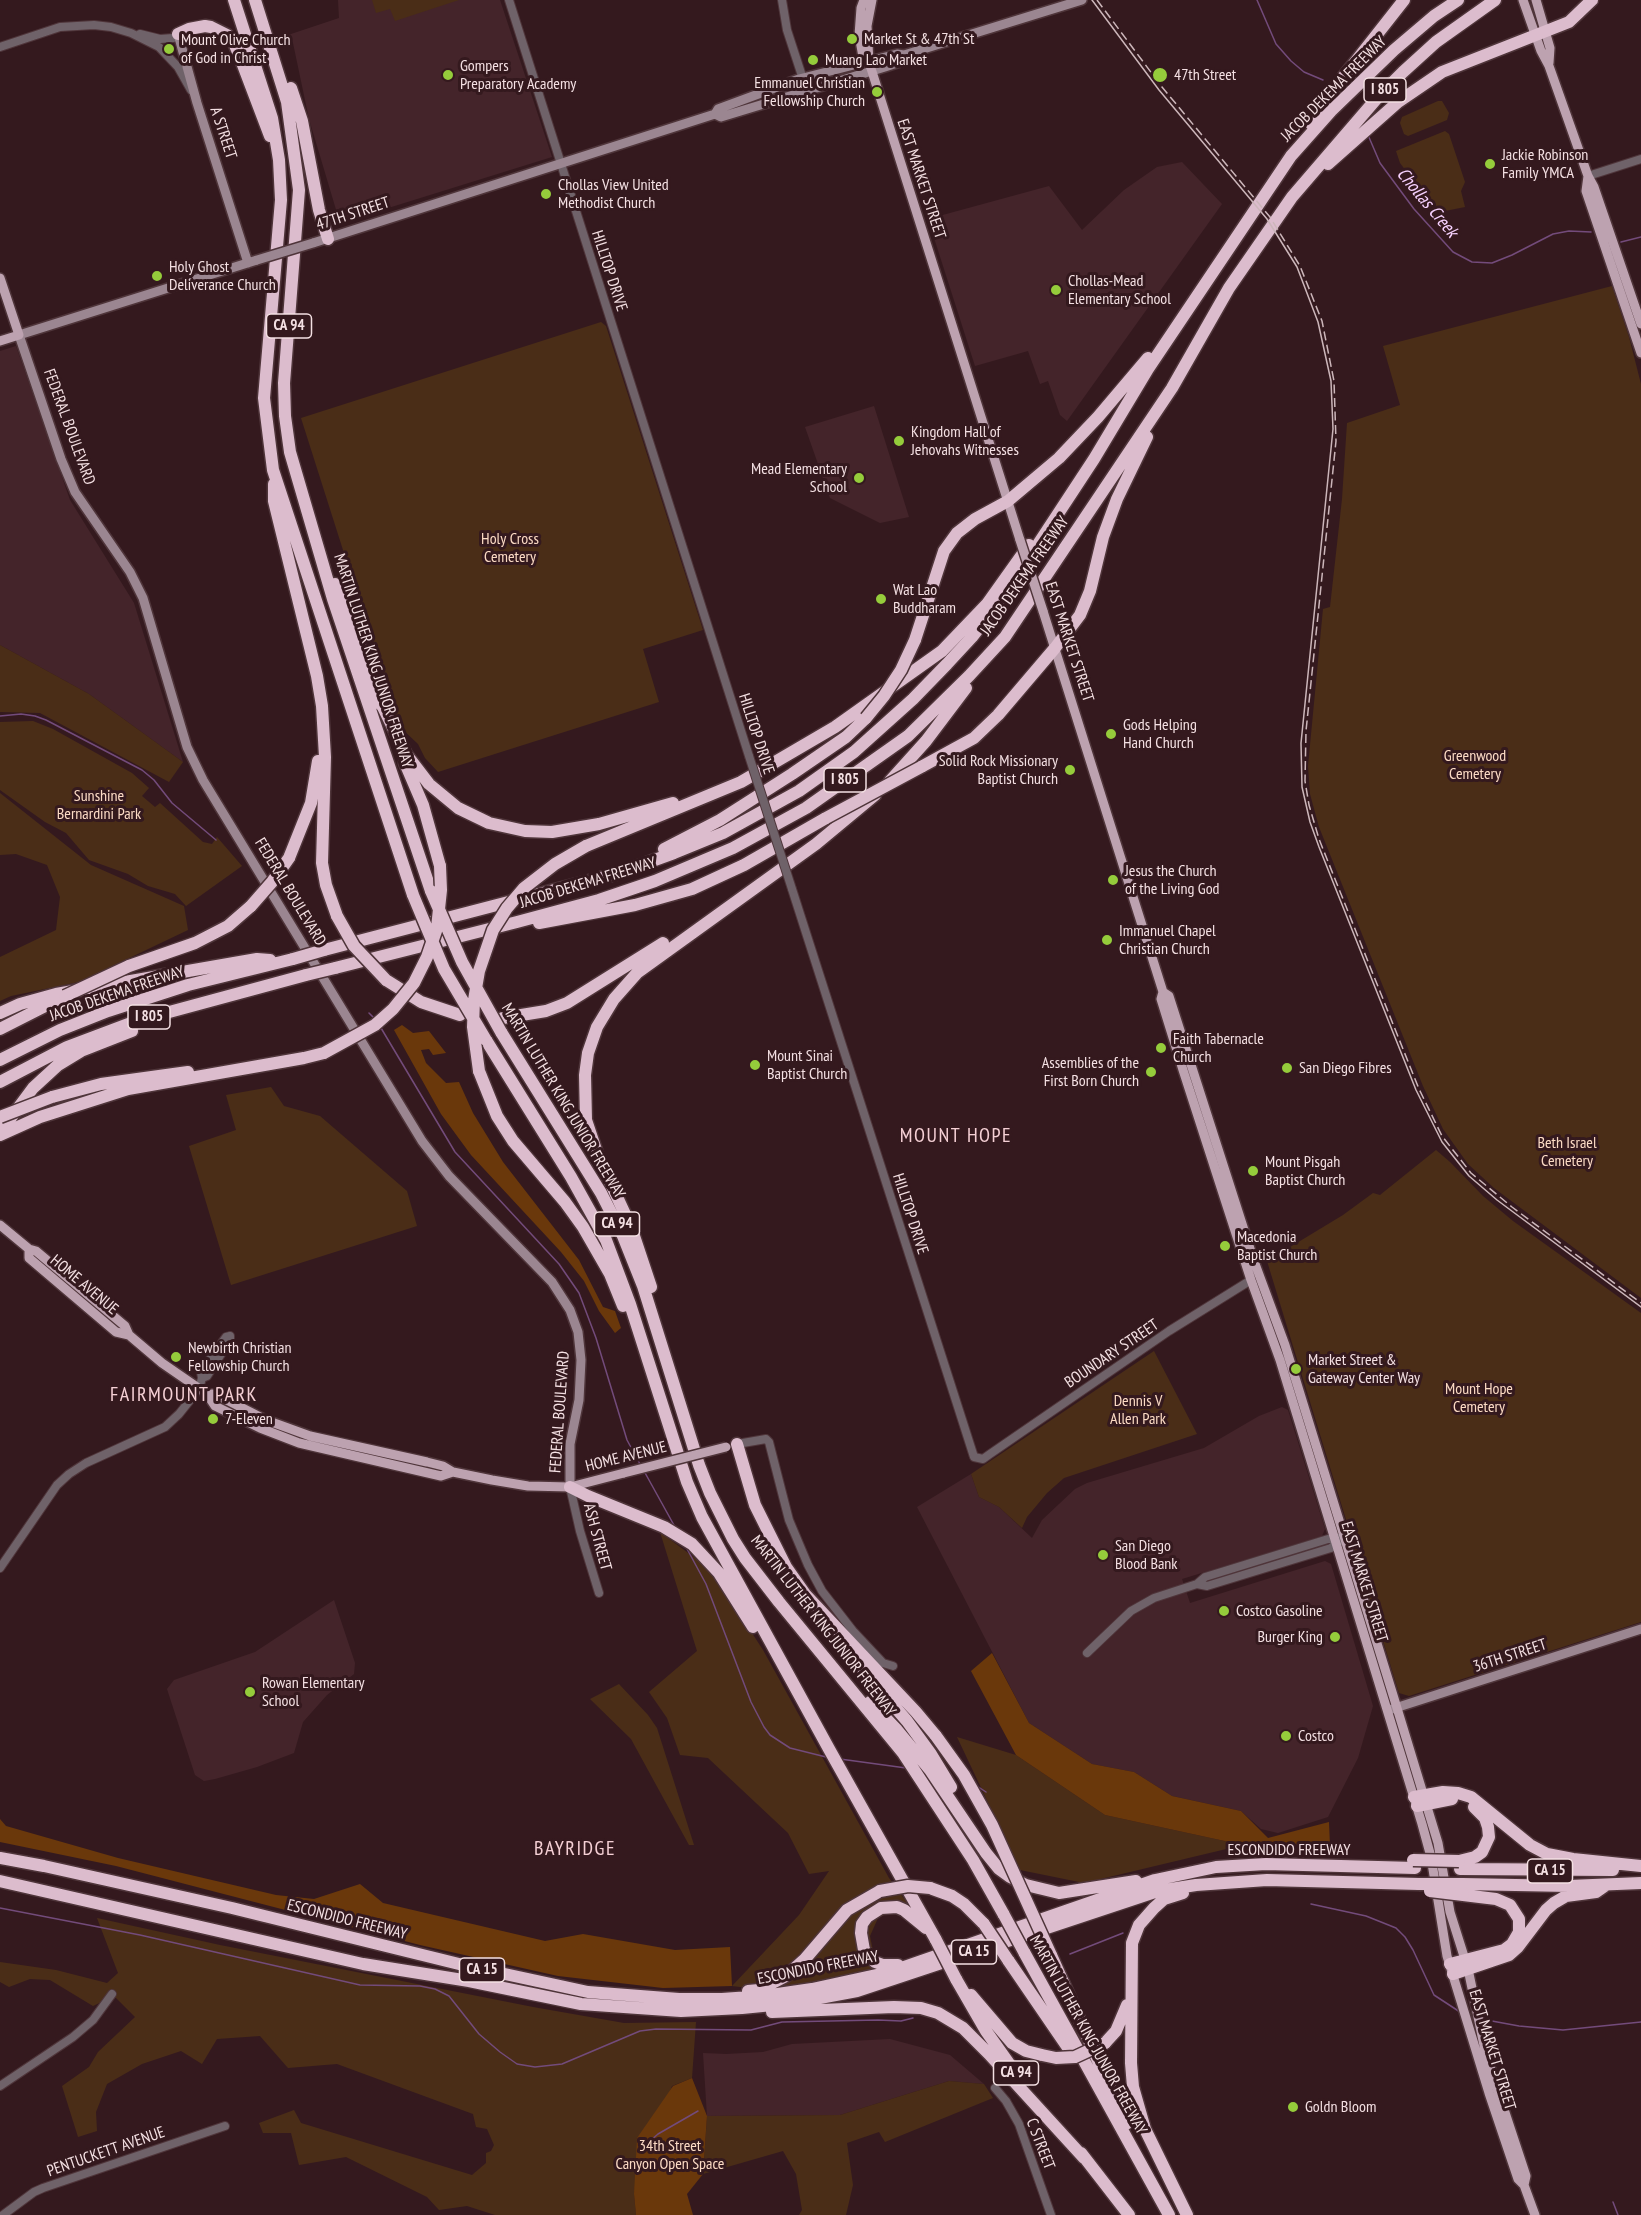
<!DOCTYPE html>
<style>
body{margin:0}
canvas{display:block;background:#34191e}
</style>
<canvas width="1641" height="2215"></canvas>
<script>
const c = document.querySelector('canvas').getContext('2d');
c.lineJoin = 'round';
function fill(path, color) { c.fillStyle = color; c.fill(path, 'evenodd'); }
const toPath = rows => new Path2D(rows.map(r => 'M' + r).join(''));
function stroke(path, color, width, dash) { c.strokeStyle = color; c.lineWidth = width; c.lineCap = dash ? 'butt' : 'round'; c.setLineDash(dash || []); c.stroke(path); }
function write(font, color, halo, rows, align = 'center') {
  c.font = font + ' "PT Sans Narrow",sans-serif'; c.lineWidth = 6; c.setLineDash([]); c.textBaseline = 'middle'; c.strokeStyle = halo; c.fillStyle = color; for (const [text, x, y, turn = 0] of rows) {
    c.save(); c.translate(x, y); c.rotate((+turn || 0) * Math.PI / 180); c.textAlign = isNaN(turn) ? turn : align; if (halo) c.strokeText(text, 0, 0); c.fillText(text, 0, 0); c.restore();
  }
}
const built = toPath([
 [338,0,500,0,552,157,340,223,309,119,293,43,288,35,339,18],
 [1182,162,1222,204,1067,421,1060,415,1048,381,1040,384,1028,351,975,366,928,219,1049,186,1082,230,1124,190,1157,167],
 [16,346,70,500,134,603,183,762,89,694,0,645,0,351],
 [874,406,909,517,880,523,830,498,805,427],
 [1282,1407,1288,1410,1325,1529,1322,1536,1182,1579,1190,1603,1325,1561,1331,1564,1373,1706,1358,1758,1328,1817,1278,1833,1261,1829,1241,1811,1172,1796,1134,1772,1092,1764,1029,1723,917,1507,971,1474,979,1497,999,1507,1032,1538,1042,1520,1075,1489,1087,1483,1204,1448,1259,1416],
 [334,1600,355,1663,354,1674,327,1695,303,1722,294,1753,257,1767,215,1779,204,1781,195,1775,167,1689,174,1680,255,1652],
 [890,2039,950,2055,984,2084,949,2081,840,2115,707,2116,703,2053,726,2054,763,2052,792,2044]
]);
const green = toPath([
 [372,0,459,0,395,21,390,9,376,13],
 [1438,101,1442,101,1449,113,1447,120,1408,136,1404,134,1400,123,1402,117],
 [1445,131,1449,134,1465,182,1461,191,1465,207,1445,211,1435,207,1429,201,1400,163,1396,151],
 [1612,286,1629,337,1641,384,1641,1298,1494,1188,1468,1164,1443,1129,1423,1086,1319,827,1310,794,1308,766,1323,609,1330,607,1342,499,1347,423,1400,405,1383,346],
 [601,322,606,326,703,630,643,649,659,702,438,772,425,758,418,744,399,726,301,418],
 [0,645,89,694,183,762,169,782,40,713,0,712],
 [33,721,53,729,132,773,149,788,142,796,155,807,160,803,203,842,212,844,217,837,242,866,186,906,175,894,148,886,128,874,89,860,66,833,45,822,0,790,0,722],
 [0,793,91,865,184,906,188,930,79,982,11,996,0,1001,0,957,56,930,60,897,47,865,16,854,0,855],
 [271,1087,284,1106,320,1116,407,1191,417,1226,231,1285,189,1146,236,1130,226,1095],
 [1436,1150,1450,1162,1483,1196,1513,1221,1641,1313,1641,1622,1409,1696,1399,1693,1267,1261,1343,1215,1373,1193,1380,1195],
 [1154,1351,1197,1434,1064,1478,1047,1493,1027,1517,1022,1528,999,1507,979,1497,971,1474],
 [660,1532,711,1570,763,1650,889,1878,908,1904,878,1918,870,1936,877,1971,774,1991,732,1986,799,1915,829,1871,809,1874,788,1833,708,1758,680,1755,667,1718,649,1692,697,1651],
 [619,1684,648,1715,657,1728,694,1845,689,1845,631,1739,590,1699],
 [957,1737,1016,1755,1105,1815,1243,1845,1084,1883,1020,1870],
 [97,1918,220,1945,533,2007,624,2023,696,2022,692,2078,672,2086,634,2194,636,2215,495,2215,467,2206,439,2210,427,2197,346,2157,299,2165,291,2133,263,2133,259,2123,294,2110,301,2123,472,2175,486,2163,486,2153,491,2151,494,2145,487,2129,476,2127,473,2114,337,2064,288,2068,260,2036,217,2039,202,2064,181,2051,142,2064,107,2084,96,2112,97,2131,78,2137,62,2086,89,2067,98,2052,135,2017,114,1996,93,2006,50,1980,30,1979,9,1987,0,1982,0,1962,56,1970,107,1983,118,1973],
 [949,2081,984,2084,993,2098,885,2142,879,2132,847,2143,853,2185,846,2215,799,2215,802,2210,796,2174,783,2151,703,2174,707,2116,840,2115]
]);
const forest = toPath([
 [402,1025,413,1033,429,1031,446,1053,433,1055,429,1049,421,1050,426,1063,446,1083,459,1082,473,1113,503,1162,579,1260,603,1307,615,1311,621,1328,615,1333,599,1311,584,1281,561,1252,471,1155,441,1114,394,1030],
 [992,1653,1029,1723,1092,1764,1134,1772,1172,1796,1241,1811,1268,1838,1329,1822,1330,1846,1243,1845,1105,1815,1016,1755,971,1671],
 [0,1819,6,1826,118,1858,276,1895,314,1899,360,1884,383,1903,545,1941,583,1934,675,1950,730,1947,732,1986,663,1988,558,1976,420,1945,116,1866,0,1842],
 [692,2078,707,2116,703,2174,687,2194,693,2215,636,2215,634,2194,637,2138,673,2086]
]);
const stream = toPath([
 [1257,0,1276,44,1291,61,1304,72,1323,80],
 [1368,135,1380,163,1414,209,1453,252,1472,262,1492,263,1512,255,1553,234,1569,231,1591,232],
 [1621,242,1641,237],
 [0,716,21,714,35,716,46,720,142,770,154,780,172,803,216,840],
 [369,1013,375,1019],
 [381,1028,455,1152,559,1264,579,1293,596,1338,627,1440,640,1464],
 [644,1471,675,1527],
 [686,1547,706,1584,751,1702,764,1727,770,1735,790,1748,826,1757],
 [840,1759,906,1768],
 [977,1786,986,1792],
 [1311,1904,1366,1916,1396,1928,1405,1937,1413,1950,1434,1995,1460,2012],
 [0,1908,140,1935,360,1985,420,1986,435,1989,449,1996,479,2034,500,2052,517,2064,535,2067,562,2064,640,2031,656,2029,751,2030,782,2022,878,2020,901,2021,913,2018],
 [1070,1954,1123,1933],
 [1481,2019,1519,2026,1563,2030,1641,2022],
 [643,2147,658,2134,698,2111],
 [1613,2202,1618,2215]
]);
const tertiary = toPath([
 [509,0,749,756],
 [782,0,787,30,803,79],
 [140,34,160,39,173,38],
 [0,47,60,27,94,25,111,27,131,33,159,47,178,67,191,90],
 [1588,176,1641,159],
 [792,889,974,1457,983,1459,990,1454,1169,1331,1251,1280],
 [202,1378,207,1376,230,1340,230,1336],
 [737,1444,766,1439,769,1442,789,1520,808,1565,822,1591,853,1631,883,1663,893,1666],
 [570,1487,580,1531,599,1593],
 [0,1568,57,1485,69,1474,86,1463,165,1427,179,1414,199,1389,202,1378,201,1372,226,1337,230,1336],
 [1197,1584,1205,1577,1328,1539,1340,1538],
 [1087,1653,1131,1611,1154,1598,1197,1584,1207,1586,1331,1548,1340,1541],
 [0,2086,73,2037,93,2020,112,1994],
 [995,2088,1006,2101,1019,2124,1051,2215],
 [3,2215,34,2192,43,2188,225,2126]
]);
const secondary = toPath([
 [178,34,197,103,248,263],
 [715,114,721,117,885,67,900,62,904,55],
 [313,243,715,114,718,109,799,79,897,54,904,55,1082,0],
 [257,260,19,335,61,459,75,492,130,572,143,598,187,747,203,780,422,1141,449,1176,552,1282,570,1310,578,1332,581,1360,579,1400,570,1444,570,1487],
 [1389,1710,1641,1629]
]);
const primary = toPath([
 [864,0,861,8,859,35,863,57,869,62],
 [872,0,867,26,869,62,1020,540],
 [1523,0,1541,51,1549,66,1588,176,1594,187,1641,324],
 [1536,0,1550,48,1549,63],
 [1588,176,1586,191,1641,353],
 [0,278,19,335,0,341],
 [1043,611,1163,992,1161,999,1183,1070,1251,1280,1280,1360,1422,1824,1431,1857,1447,1956,1489,2093,1518,2179,1524,2185,1535,2215],
 [1163,992,1169,996,1254,1261,1285,1345,1397,1708,1438,1843,1450,1912,1468,1969,1486,2055,1526,2176,1524,2185],
 [0,1225,29,1249,36,1251,125,1326,129,1335,162,1363,207,1394,215,1406,260,1428,299,1443,441,1476,453,1472],
 [29,1249,29,1258,116,1332,129,1335],
 [207,1394,215,1394,266,1420,310,1436,427,1462,443,1466,453,1472,492,1480,528,1486,570,1487,624,1473]
]);
const motorway = toPath([
 [234,0,272,118,279,160,281,200,264,398,273,470,413,895],
 [255,0,287,102,299,190,284,383,285,416,290,452,333,599,431,891],
 [178,34,189,29,205,26,211,27,227,35,234,43,240,57,270,136],
 [291,88,302,121,319,210,328,239],
 [1311,124,1334,89,1404,0],
 [1328,164,1398,102,1442,72,1569,22,1592,0],
 [274,484,274,501,317,676,322,706,325,757,322,863,326,885,337,916],
 [335,584,349,614,381,705],
 [915,640,944,551,957,533,975,519,1008,501,1059,458,1098,417,1148,358],
 [379,699,406,754,429,784,458,808,489,823,525,831,552,832,599,824,673,803],
 [405,763,423,805,440,866],
 [921,767,974,738,998,715,1055,648,1080,615,1090,591,1103,537,1117,499,1147,437],
 [890,781,926,741,966,688],
 [586,846,741,782,835,727,942,651,987,604,1029,545],
 [664,849,720,820,792,774,846,737,866,718],
 [289,858,311,803,318,761],
 [539,923,635,905,692,889,744,865,826,818],
 [324,950,616,874,674,853,723,833,799,791,854,752,913,699,947,664,972,637,1006,593,1094,459,1148,369,1291,156,1331,111,1394,50,1434,16,1458,0],
 [129,966,195,943,228,926,251,906],
 [335,968,517,922,599,900,655,881,733,848,806,808,908,736,969,676,1005,637,1172,388,1229,288,1292,197,1378,97,1403,72,1436,42,1495,0],
 [386,980,421,1002,460,1015],
 [0,1013,20,1004,56,994,257,959,270,960],
 [503,1018,546,1011,567,1003,663,943],
 [0,1029,65,996],
 [501,1032,601,1193,623,1236,643,1286,699,1465,710,1493,733,1539,745,1558,779,1602,903,1753,973,1860,1004,1915],
 [486,1040,571,1177,606,1240,630,1304,687,1482,702,1517,829,1749,936,1940],
 [0,1060,60,1030,108,1011,188,985,293,959],
 [479,1071,497,1116,513,1141,565,1202,583,1227,610,1274,623,1306],
 [0,1082,67,1047,136,1021,306,975],
 [52,1097,101,1084,188,1072],
 [0,1126,10,1119,33,1088,58,1065,81,1051,132,1031],
 [0,1135,40,1117,128,1089,304,1058,324,1053],
 [651,1287,631,1227,598,1156,586,1120,585,1075,588,1053,597,1027,614,999,637,973,816,844,875,795],
 [737,1444,755,1505,786,1567,805,1594,916,1712,936,1736],
 [570,1487,588,1496,664,1527,692,1544,719,1573,753,1627],
 [827,1628,907,1721,931,1754,951,1787],
 [870,1702,897,1730,930,1770,986,1853,999,1869,1010,1877,1026,1885,1059,1893,1136,1881],
 [1414,1797,1443,1792,1458,1793,1471,1797,1530,1845,1547,1854,1573,1859,1641,1866],
 [1417,1806,1452,1799],
 [0,1858,44,1866,232,1908,463,1965,565,1987,588,1992,679,1999,722,1999,764,1996,812,1989,890,1972,1155,1880,1216,1867,1266,1864,1415,1868],
 [1459,1861,1475,1857,1482,1852,1489,1837,1488,1827,1485,1818,1474,1807],
 [1460,1869,1613,1870],
 [0,1881,363,1964,469,1981,581,2004,681,2011,742,2008,793,2003,857,1991,1158,1891,1196,1885,1267,1880,1419,1884],
 [1462,1884,1569,1886,1641,1883],
 [930,1888,952,1896,964,1904,984,1924],
 [1183,1893,1164,1899,1154,1908,1139,1925,1132,1943,1131,2063,1133,2087,1145,2129,1187,2215],
 [1024,1952,1169,2215],
 [1051,1955,1126,2124],
 [1008,1960,1073,2055],
 [1450,1964,1504,1950,1512,1944,1519,1932,1519,1919,1510,1905,1496,1899,1463,1895],
 [898,1965,883,1965,875,1962,864,1950,861,1933,862,1924,867,1917,881,1908,897,1907,904,1910,926,1928],
 [1453,1974,1509,1955,1518,1947,1546,1910,1554,1903,1566,1896,1596,1892,1606,1885],
 [956,1979,986,2031,1015,2072],
 [748,1991,759,1990,786,1976,805,1959,847,1910,880,1891],
 [971,1995,1012,2043,1026,2051,1042,2055],
 [772,2012,894,2007,921,2008,938,2013,963,2028,989,2054,1084,2158],
 [1105,2043,1116,2031,1127,2005],
 [1081,2153,1129,2215]
]);
const tram = toPath([
 [1092,0,1159,90,1267,219,1297,267,1318,322,1331,381,1333,429,1301,743,1302,787,1310,822,1319,847,1416,1090,1442,1142,1469,1176,1497,1200,1641,1307]
]);
const rail = toPath([
 [1097,0,1162,87,1270,217,1300,266,1322,321,1334,381,1336,441,1306,731,1305,781,1309,805,1319,839,1419,1089,1442,1136,1471,1173,1512,1207,1641,1303]
]);
const tertiaryBridge = toPath([
 [749,756,792,889]
]);
const secondaryBridge = toPath([
 [257,260,313,243]
]);
const primaryBridge = toPath([
 [1020,540,1043,611],
 [624,1473,726,1447]
]);
const motorwayBridge = toPath([
 [866,718,884,696,901,670,915,640],
 [826,818,921,767],
 [431,891,462,962,501,1032],
 [413,895,444,969,486,1040],
 [251,906,272,882,289,858],
 [337,916,354,946,386,980],
 [293,959,324,950],
 [306,975,335,968],
 [65,996,129,966],
 [324,1053,375,1025,393,1009,414,983,427,957,437,928,441,890,440,866],
 [479,1071,473,1027,474,1000,479,971,493,930,507,908,524,888,555,864,586,846],
 [0,1117,52,1097],
 [936,1736,964,1775,992,1825,1051,1955],
 [1413,1860,1459,1861],
 [1419,1884,1462,1884],
 [880,1891,908,1886,930,1888],
 [1430,1891,1463,1895],
 [1004,1915,1024,1952],
 [984,1924,1008,1960],
 [936,1940,956,1979],
 [1042,2055,1056,2058,1075,2057,1105,2043]
]);
const markers = [
 [852,39,6,"#95cc3b"],
 [169,49,6,"#95cc3b"],
 [813,60,6,"#95cc3b"],
 [448,75,6,"#95cc3b"],
 [1160,75,8,"#95cc3b"],
 [877,92,6,"#95cc3b"],
 [1490,164,6,"#95cc3b"],
 [546,194,6,"#95cc3b"],
 [157,276,6,"#95cc3b"],
 [1056,290,6,"#95cc3b"],
 [899,441,6,"#95cc3b"],
 [859,478,6,"#95cc3b"],
 [881,599,6,"#95cc3b"],
 [1111,734,6,"#95cc3b"],
 [1070,770,6,"#95cc3b"],
 [1113,880,6,"#95cc3b"],
 [1107,940,6,"#95cc3b"],
 [1161,1048,6,"#95cc3b"],
 [755,1065,6,"#95cc3b"],
 [1287,1068,6,"#95cc3b"],
 [1151,1072,6,"#95cc3b"],
 [1253,1171,6,"#95cc3b"],
 [1225,1246,6,"#95cc3b"],
 [176,1357,6,"#95cc3b"],
 [1296,1369,6,"#95cc3b"],
 [213,1419,6,"#95cc3b"],
 [1103,1555,6,"#95cc3b"],
 [1224,1611,6,"#95cc3b"],
 [1335,1637,6,"#95cc3b"],
 [250,1692,6,"#95cc3b"],
 [1286,1736,6,"#95cc3b"],
 [1293,2107,6,"#95cc3b"]
];
const shields = [
 [1385,90,42],
 [289,326,45],
 [845,780,42],
 [149,1017,42],
 [617,1224,45],
 [1550,1871,45],
 [974,1952,45],
 [482,1970,45],
 [1016,2073,45]
];
const shieldNames = [
 ["I 805",1385,90],
 ["CA 94",289,326],
 ["I 805",845,780],
 ["I 805",149,1017],
 ["CA 94",617,1224],
 ["CA 15",1550,1871],
 ["CA 15",974,1952],
 ["CA 15",482,1970],
 ["CA 94",1016,2073]
];
const poiNames = [
 ["Market St & 47th St",864,39],
 ["Mount Olive Church",181,40],
 ["of God in Christ",181,58],
 ["Muang Lao Market",825,60],
 ["Gompers",460,66],
 ["Preparatory Academy",460,84],
 ["47th Street",1174,75],
 ["Emmanuel Christian",865,83,"right"],
 ["Fellowship Church",865,101,"right"],
 ["Jackie Robinson",1502,155],
 ["Family YMCA",1502,173],
 ["Chollas View United",558,185],
 ["Methodist Church",558,203],
 ["Holy Ghost",169,267],
 ["Deliverance Church",169,285],
 ["Chollas-Mead",1068,281],
 ["Elementary School",1068,299],
 ["Kingdom Hall of",911,432],
 ["Jehovahs Witnesses",911,450],
 ["Mead Elementary",847,469,"right"],
 ["School",847,487,"right"],
 ["Wat Lao",893,590],
 ["Buddharam",893,608],
 ["Gods Helping",1123,725],
 ["Hand Church",1123,743],
 ["Solid Rock Missionary",1058,761,"right"],
 ["Baptist Church",1058,779,"right"],
 ["Jesus the Church",1125,871],
 ["of the Living God",1125,889],
 ["Immanuel Chapel",1119,931],
 ["Christian Church",1119,949],
 ["Faith Tabernacle",1173,1039],
 ["Church",1173,1057],
 ["Mount Sinai",767,1056],
 ["Baptist Church",767,1074],
 ["Assemblies of the",1139,1063,"right"],
 ["First Born Church",1139,1081,"right"],
 ["San Diego Fibres",1299,1068],
 ["Mount Pisgah",1265,1162],
 ["Baptist Church",1265,1180],
 ["Macedonia",1237,1237],
 ["Baptist Church",1237,1255],
 ["Newbirth Christian",188,1348],
 ["Fellowship Church",188,1366],
 ["Market Street &",1308,1360],
 ["Gateway Center Way",1308,1378],
 ["7-Eleven",225,1419],
 ["San Diego",1115,1546],
 ["Blood Bank",1115,1564],
 ["Costco Gasoline",1236,1611],
 ["Burger King",1323,1637,"right"],
 ["Rowan Elementary",262,1683],
 ["School",262,1701],
 ["Costco",1298,1736],
 ["Goldn Bloom",1305,2107]
];
const streetNames = [
 ["JACOB DEKEMA FREEWAY",1334,89,-45],
 ["A STREET",223,133,72],
 ["EAST MARKET STREET",921,179,72],
 ["47TH STREET",353,214,-18],
 ["HILLTOP DRIVE",609,271,72],
 ["FEDERAL BOULEVARD",69,427,70],
 ["JACOB DEKEMA FREEWAY",1025,576,-55],
 ["EAST MARKET STREET",1069,642,72],
 ["MARTIN LUTHER KING JUNIOR FREEWAY",373,661,72],
 ["HILLTOP DRIVE",756,734,72],
 ["JACOB DEKEMA FREEWAY",588,883,-17],
 ["FEDERAL BOULEVARD",290,892,59],
 ["JACOB DEKEMA FREEWAY",117,994,-19],
 ["MARTIN LUTHER KING JUNIOR FREEWAY",563,1101,59],
 ["HILLTOP DRIVE",910,1214,72],
 ["HOME AVENUE",84,1285,40],
 ["BOUNDARY STREET",1112,1354,-34],
 ["FEDERAL BOULEVARD",560,1412,-86],
 ["HOME AVENUE",626,1457,-14],
 ["ASH STREET",597,1537,75],
 ["EAST MARKET STREET",1364,1582,73],
 ["MARTIN LUTHER KING JUNIOR FREEWAY",823,1626,52],
 ["36TH STREET",1510,1656,-18],
 ["ESCONDIDO FREEWAY",1289,1850],
 ["ESCONDIDO FREEWAY",347,1920,14],
 ["ESCONDIDO FREEWAY",818,1968,-11],
 ["MARTIN LUTHER KING JUNIOR FREEWAY",1088,2035,61],
 ["EAST MARKET STREET",1492,2050,73],
 ["C STREET",1040,2144,69],
 ["PENTUCKETT AVENUE",106,2152,-19]
];
const parkNames = [
 ["Holy Cross",510,539],
 ["Cemetery",510,557],
 ["Greenwood",1475,756],
 ["Cemetery",1475,774],
 ["Sunshine",99,796],
 ["Bernardini Park",99,814],
 ["Beth Israel",1567,1143],
 ["Cemetery",1567,1161],
 ["Mount Hope",1479,1389],
 ["Cemetery",1479,1407],
 ["Dennis V",1138,1401],
 ["Allen Park",1138,1419],
 ["34th Street",670,2146],
 ["Canyon Open Space",670,2164]
];
const waterNames = [
 ["Chollas Creek",1427,203,50]
];
const quarterNames = [
 ["MOUNT HOPE",956,1136],
 ["FAIRMOUNT PARK",184,1395],
 ["BAYRIDGE",575,1849]
];
fill(built, '#44242a');
fill(green, '#4a2d17');
fill(forest, '#6a380b');
stroke(stream, '#734b7b', 1.5);
stroke(tertiary, '#4f353a', 10);
stroke(secondary, '#4f353a', 12);
stroke(primary, '#4f353a', 12);
stroke(motorway, '#4f353a', 15);
stroke(tertiary, '#6f6269', 8);
stroke(secondary, '#9b8691', 9);
stroke(primary, '#bda2b0', 9);
stroke(motorway, '#dcbccd', 12);
stroke(tram, '#ccb6ba', 1.5);
stroke(rail, '#ccb6ba', 1.5, [9, 4.5]);
stroke(tertiaryBridge, '#4f353a', 10, []);
stroke(secondaryBridge, '#4f353a', 12, []);
stroke(primaryBridge, '#4f353a', 12, []);
stroke(motorwayBridge, '#4f353a', 15, []);
stroke(tertiaryBridge, '#6f6269', 8);
stroke(secondaryBridge, '#9b8691', 9);
stroke(primaryBridge, '#bda2b0', 9);
stroke(motorwayBridge, '#dcbccd', 12);
for (const [x, y, r, color] of markers) { const dot = new Path2D(); dot.arc(x, y, r, 0, 2 * Math.PI); c.fillStyle = color; c.fill(dot); stroke(dot, '#34191e', 2); }
for (const [x, y, w] of shields) { const box = new Path2D(); box.roundRect(x - w / 2, y - 12, w, 24, 4.5); c.fillStyle = '#34191e'; c.fill(box); stroke(box, '#f4e0e3', 1.5); }
write('bold 15px', '#f4e0e3', null, shieldNames);
write('16px', '#f4e0e3', '#34191e', poiNames, 'left');
write('16px', '#f4e0e3', '#34191e', streetNames);
write('16px', '#fcdbc5', '#34191e', parkNames);
write('italic 18px', '#f7d2ff', '#34191e', waterNames);
c.letterSpacing = '1.5px';
write('20px', '#f5d0d5', '#34191e', quarterNames);
c.letterSpacing = '0px';
</script>
